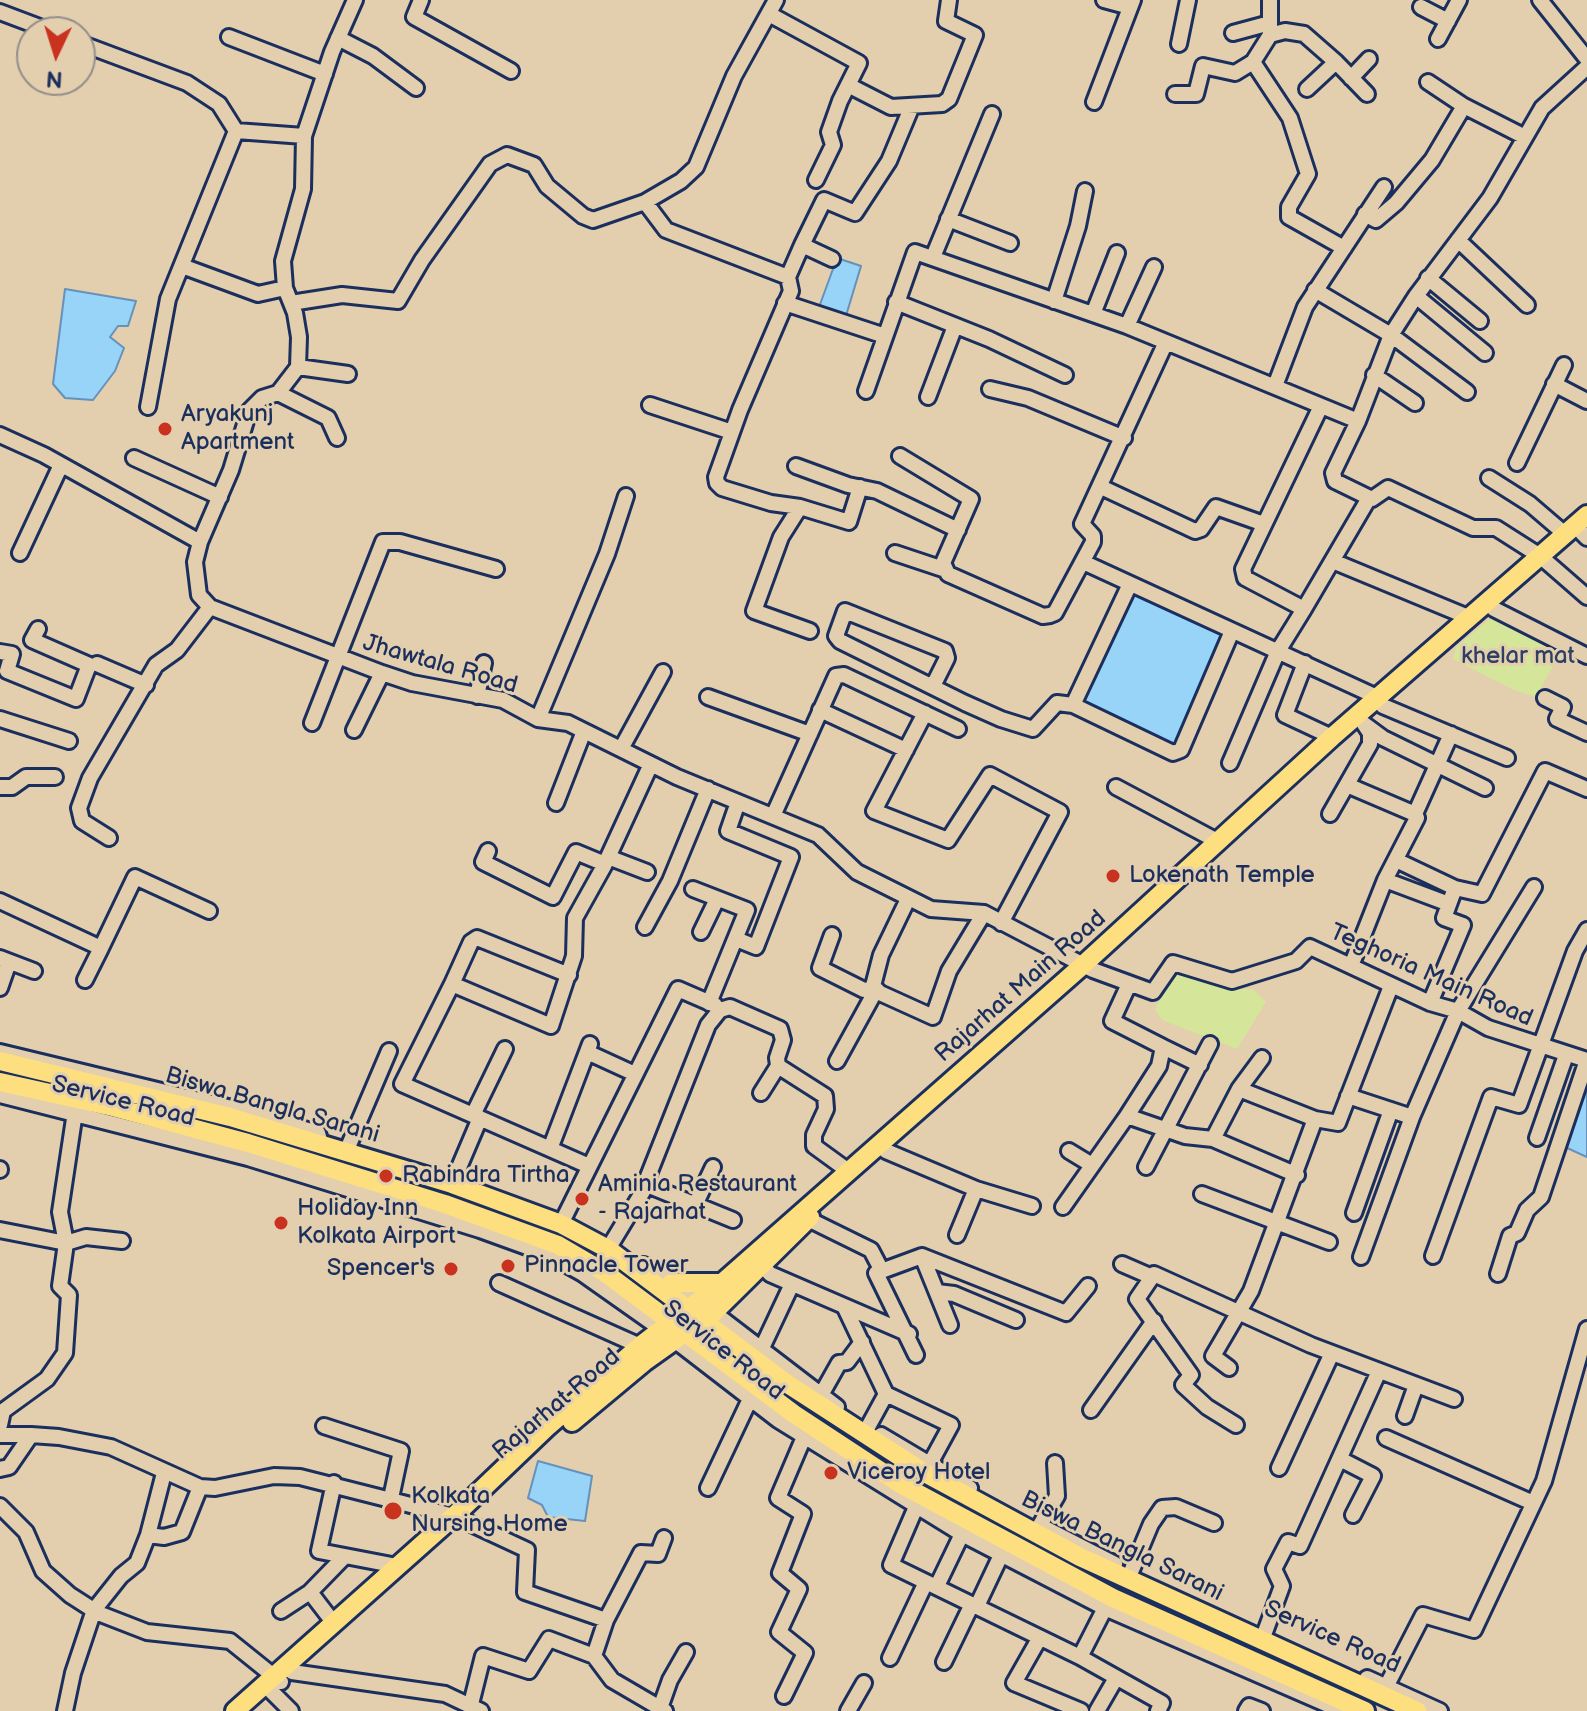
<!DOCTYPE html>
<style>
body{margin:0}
#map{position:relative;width:1587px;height:1711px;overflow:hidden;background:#e3cead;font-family:"Balsamiq Sans",sans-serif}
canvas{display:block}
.north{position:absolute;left:16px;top:16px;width:80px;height:80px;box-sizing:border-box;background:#e3cead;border:2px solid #938e8d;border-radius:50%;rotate:184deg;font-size:22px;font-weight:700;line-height:32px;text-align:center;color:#1b2f5e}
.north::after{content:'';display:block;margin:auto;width:28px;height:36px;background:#c8321e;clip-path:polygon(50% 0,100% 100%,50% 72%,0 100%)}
</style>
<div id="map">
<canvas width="1587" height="1711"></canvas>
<div class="north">N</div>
</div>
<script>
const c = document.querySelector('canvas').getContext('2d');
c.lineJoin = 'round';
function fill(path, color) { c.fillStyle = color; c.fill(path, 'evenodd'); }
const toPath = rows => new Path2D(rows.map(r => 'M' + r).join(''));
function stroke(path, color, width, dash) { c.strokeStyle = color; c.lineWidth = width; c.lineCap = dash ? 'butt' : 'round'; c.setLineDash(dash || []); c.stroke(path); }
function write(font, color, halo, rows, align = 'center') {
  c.font = font + ' "Balsamiq Sans",sans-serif'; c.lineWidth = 6; c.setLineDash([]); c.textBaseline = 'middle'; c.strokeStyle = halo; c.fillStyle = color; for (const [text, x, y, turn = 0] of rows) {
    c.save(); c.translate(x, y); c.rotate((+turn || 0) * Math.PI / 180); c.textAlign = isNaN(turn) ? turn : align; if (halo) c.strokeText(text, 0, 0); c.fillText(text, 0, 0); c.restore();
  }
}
const green = toPath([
 [1498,612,1564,646,1536,697,1514,690,1453,659,1456,647],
 [1176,972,1234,989,1253,989,1266,1002,1237,1049,1162,1020,1155,1009]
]);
const water = toPath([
 [837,258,861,266,845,319,818,310,837,258],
 [65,289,136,301,128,326,118,326,110,337,124,348,115,371,93,400,65,398,53,384,65,289],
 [1129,588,1227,635,1176,747,1076,703,1129,588],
 [1587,1080,1587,1157,1565,1147,1587,1080],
 [538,1461,592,1476,585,1521,548,1517,542,1505,528,1498,538,1461]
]);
const minor = toPath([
 [421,0,414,17,511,71],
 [1104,0,1130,7],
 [1540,0,1587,59],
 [1421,7,1448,21],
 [0,12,53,32],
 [769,14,859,63,840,101,829,132,833,145,816,180],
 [1233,33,1270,23],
 [1270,35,1285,31,1304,34,1336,62,1307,89],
 [229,37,325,74],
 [338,38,373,56,416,88],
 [1438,39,1459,0],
 [80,43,187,83,219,104,236,131,304,136],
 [1179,44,1188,0],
 [1253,62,1290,118,1308,174,1289,207,1289,217,1344,248],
 [1336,62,1367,94],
 [1351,78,1369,59],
 [1428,82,1464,106,1523,136],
 [848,85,891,107,942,104,949,99,975,35,946,21,949,0],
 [1175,94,1196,94,1203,66,1235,73,1253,62,1270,35,1270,0],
 [1094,102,1133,0],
 [645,202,681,181,696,167,734,76,776,0],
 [1365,214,1376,220,1396,203,1432,160,1464,106],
 [948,219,1010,243],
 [1458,240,1527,305],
 [802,245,824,200,855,213,889,161,912,106],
 [933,257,992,114],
 [182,266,258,294,285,288],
 [788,277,791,291,740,410,716,477,717,483,722,488,771,503,800,507,849,522,860,487],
 [1428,278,1480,321],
 [1315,290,1391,335,1467,392],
 [1416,296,1485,353],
 [1054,301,1078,226,1085,191],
 [896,302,989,339,1065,375],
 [291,303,342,295,398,301,422,260,490,164,507,155,534,165,547,186,583,216,593,220,645,202,666,230,788,277,802,245,832,259],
 [785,303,885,336],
 [1093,314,1117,253],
 [1127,326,1154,267],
 [298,367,348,374],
 [1374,375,1415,403],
 [1554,384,1587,401],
 [1275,386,1305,307,1384,187],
 [990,389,1028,398,1124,438],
 [866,391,915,252,1127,326,1358,421,1391,335,1416,296,1490,198,1542,108,1587,67],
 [278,393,328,418,337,438],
 [928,397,955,326],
 [650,405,732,432],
 [148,407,168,299,236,131],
 [1358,421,1333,473,1335,481,1372,499,1388,488,1473,528,1496,528,1540,556,1587,597],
 [0,435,44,455,200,542,195,562,199,595,210,607,382,673,412,683,503,700,538,719,568,723,677,777,818,835,857,872,931,909,984,913,1093,970,1153,992,1173,963,1232,981,1296,961,1310,947,1430,1003,1458,1011,1488,1028,1587,1060,1541,1197,1527,1210,1517,1233,1510,1236,1498,1274],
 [900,456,971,499,943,563,948,574,1043,616,1050,615,1055,613,1093,542,1093,536,1082,524,1166,342],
 [134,458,220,497],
 [1517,463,1564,365],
 [796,466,848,485,877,491,958,530],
 [1489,478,1530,504,1565,534],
 [1101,487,1195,531,1201,529,1216,507,1264,524],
 [800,507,781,537,754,611,810,631],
 [1582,533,1587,538],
 [200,542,231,470,249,411,262,398,278,393,298,367,299,337,295,313,285,288,283,261,303,189,304,136,332,52,355,0],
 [20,553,61,465],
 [895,553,943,569],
 [1083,562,1377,697,1383,706,1507,758],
 [1335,562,1468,617],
 [1130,584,1073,705,1173,753,1181,750,1232,631],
 [1304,609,1369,498],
 [1494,609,1587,656],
 [0,652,12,654,7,671,76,699,89,665,32,640,38,629],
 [1305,663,1285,715,1332,737],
 [97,664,146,685],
 [933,686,947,658,945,651,845,611,836,636,840,641,965,703,1001,719,1033,729,1057,703,1073,705],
 [477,696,484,663],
 [708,697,810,734],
 [1545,698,1563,707,1557,719,1587,733],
 [820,710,906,750],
 [925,713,874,811,948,840,990,775,1060,812,1001,923],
 [0,719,69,741],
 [538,719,607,554,626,496],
 [312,723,383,542,400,542,496,569],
 [1364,724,1383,738,1485,788],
 [354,730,382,673],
 [621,749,663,672],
 [1230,763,1278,651,1304,609,1245,578,1243,569,1321,406],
 [1347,785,1415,814],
 [0,787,12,787,26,777,55,777],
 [1116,787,1219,842],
 [556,803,584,731],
 [1330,814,1370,744,1370,733,1364,724],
 [773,816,836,676,844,675,958,729],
 [109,838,82,821,79,808,90,778,156,665,177,650,210,607],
 [488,851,483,862,553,897,576,852,605,864],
 [608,857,647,872],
 [1396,860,1455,888],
 [1385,880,1449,904],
 [693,889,747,910,709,1003],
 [908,899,881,955,873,986,880,993,933,1017,949,971,984,913],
 [0,901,101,948,135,877,209,911],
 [645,927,670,881,708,789],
 [701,932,717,899],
 [832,935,820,968,864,990,874,988],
 [736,939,756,947,791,857,728,831,738,802],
 [0,958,34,971],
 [1351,966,1385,880,1417,818,1415,814,1451,734],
 [85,980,101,948],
 [452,984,471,942,477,938,569,975],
 [1129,984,1112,1021,1163,1047,1159,1066,1127,1116,1185,1136,1213,1139,1297,1175],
 [0,988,9,962],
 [1430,1003,1463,925,1444,918,1455,888,1482,894,1545,771,1587,789],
 [1163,1047,1200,1065],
 [0,1052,232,1108,318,1133,321,1144],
 [587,1052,635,1074],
 [837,1061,876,990],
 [1239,1089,1315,1119],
 [761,1093,778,1066],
 [0,1095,248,1158,480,1230,549,1255,583,1274,651,1322,778,1420,962,1534,1105,1608,1342,1711],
 [1348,1096,1412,1117],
 [473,1115,505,1049],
 [1537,1138,1566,1055],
 [1213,1139,1239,1089,1262,1058],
 [550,1149,590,1044],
 [886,1151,976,1189,1032,1206],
 [1069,1151,1092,1165],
 [346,1152,389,1051],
 [589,1166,402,1084,452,984,551,1026,574,956,575,918,604,866,651,764],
 [1146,1167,1210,1044],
 [0,1170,0,1169],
 [452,1184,480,1118],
 [1202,1194,1329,1242],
 [696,1203,713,1167],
 [1063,1207,1127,1116],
 [1354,1213,1391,1110],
 [808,1219,871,1250,882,1271],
 [733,1220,652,1187,647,1179,708,1025,720,1010,730,1007,780,1029,783,1040,777,1058,778,1066,825,1096,826,1109,814,1135,814,1146,847,1170],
 [561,1224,678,989,715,1005],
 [0,1230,66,1243,86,1237,122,1241],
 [957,1235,976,1189],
 [608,1249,648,1183],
 [922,1256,1066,1313,1088,1286],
 [1433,1256,1491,1097,1519,1105,1575,951,1587,930],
 [1361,1257,1412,1117,1458,1011,1534,887],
 [1122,1264,1152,1277],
 [763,1266,770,1274,909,1334],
 [632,1267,644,1265,700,1302,837,1407],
 [499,1283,640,1346],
 [937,1292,954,1294,1016,1320],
 [845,1308,886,1394,951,1425,926,1471],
 [761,1350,792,1284],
 [916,1355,876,1273,922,1256,950,1325],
 [1229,1368,1213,1356,1251,1291,1315,1119,1338,1123,1391,986],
 [821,1395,839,1363,847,1362,862,1342],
 [1091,1410,1154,1321],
 [1405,1416,1416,1385],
 [0,1425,3,1411,47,1379,65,1353,69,1295,60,1286,66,1243,60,1212,75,1112],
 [1236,1425,1207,1407,1183,1385,1191,1375,1137,1299,1154,1274,1311,1345,1454,1399],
 [324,1426,401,1451,391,1498],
 [868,1427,886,1394],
 [0,1435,31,1435],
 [881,1435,970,1488],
 [1386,1438,1533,1503],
 [1340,1459,1373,1476,1353,1515],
 [1279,1468,1332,1353],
 [0,1469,9,1467,31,1435,59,1437,111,1447,200,1487,215,1488,274,1476,300,1477,454,1516,527,1550,525,1592,606,1620,594,1656,612,1680,665,1711],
 [164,1473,148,1535,164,1537,182,1532,200,1487],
 [334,1483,319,1551,397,1566],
 [708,1488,750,1399],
 [0,1506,26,1532,43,1571,70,1595,98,1613,147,1632,230,1641,281,1682],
 [916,1507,891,1565,1080,1657,1162,1703,1158,1711],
 [1040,1525,1057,1496,1055,1463],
 [1041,1526,1115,1564],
 [1131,1572,1151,1524,1162,1508,1176,1507,1214,1523],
 [937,1586,962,1534],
 [977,1606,1002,1553],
 [281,1611,310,1592],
 [606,1620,641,1553,658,1554,664,1538],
 [333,1622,310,1592,344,1557],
 [1265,1632,1282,1586,1274,1569,1288,1542,1300,1546,1379,1371],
 [1039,1639,1014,1683,1081,1711],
 [1080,1657,1105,1608],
 [890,1658,926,1582],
 [944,1662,972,1604],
 [292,1672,445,1694,481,1711],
 [1367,1678,1440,1711],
 [1386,1687,1423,1615,1474,1630,1544,1481,1587,1329],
 [271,1691,291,1711],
 [784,1696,805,1653,779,1632,799,1589,780,1573,803,1514,778,1498,804,1437],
 [471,1704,483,1656,529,1671,549,1639,594,1656],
 [65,1711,73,1673,94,1610,121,1576,137,1563,148,1535],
 [659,1711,670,1680,686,1652],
 [848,1711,864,1683],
 [1097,1711,1116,1678],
 [1246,1711,1249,1706,1262,1711]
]);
const major = toPath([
 [0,1061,230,1117,452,1184,561,1224,608,1249,786,1383,925,1473,1080,1557,1417,1711],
 [0,1082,113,1107,248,1143,445,1204,558,1245,604,1272,794,1414,902,1485,1113,1598,1365,1711],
 [671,1283,722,1283],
 [572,1422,644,1362,713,1313,810,1217],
 [235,1711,454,1516,546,1428,640,1346,722,1283,1083,965,1332,737,1587,515]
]);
const markers = [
 [165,429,8,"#c8321e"],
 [1113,876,8,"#c8321e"],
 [386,1176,8,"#c8321e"],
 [582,1199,8,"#c8321e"],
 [281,1223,8,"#c8321e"],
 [508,1266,8,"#c8321e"],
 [451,1269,8,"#c8321e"],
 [831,1473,8,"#c8321e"],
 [393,1511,10,"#c8321e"]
];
const poiNames = [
 ["Aryakunj",181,415],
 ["Apartment",181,443],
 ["Lokenath Temple",1129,876],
 ["Rabindra Tirtha",402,1176],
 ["Aminia Restaurant",598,1185],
 ["- Rajarhat",598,1213],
 ["Holiday Inn",297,1209],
 ["Kolkata Airport",297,1237],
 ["Pinnacle Tower",524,1266],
 ["Spencer's",435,1269,"right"],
 ["Viceroy Hotel",847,1473],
 ["Kolkata",411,1497],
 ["Nursing Home",411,1525]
];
const parkNames = [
 ["khelar mat",1518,657]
];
const streetNames = [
 ["Jhawtala Road",440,665,16],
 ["Teghoria Main Road",1431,976,24],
 ["Rajarhat Main Road",1021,987,-41],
 ["Service Road",123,1102,14],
 ["Biswa Bangla Sarani",272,1106,16],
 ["Service Road",723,1351,38],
 ["Rajarhat Road",557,1405,-40],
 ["Biswa Bangla Sarani",1122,1547,26],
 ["Service Road",1332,1638,24]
];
fill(green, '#d5e69a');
fill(water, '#98d3f8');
stroke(water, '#6691ba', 2);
stroke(minor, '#1b2f5e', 20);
stroke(major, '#1b2f5e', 24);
stroke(minor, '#e3cead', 14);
stroke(major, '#fddf80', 18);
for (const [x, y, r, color] of markers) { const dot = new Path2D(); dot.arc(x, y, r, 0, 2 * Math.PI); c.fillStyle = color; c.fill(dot); stroke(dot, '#e3cead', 3); }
write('24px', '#1b2f5e', '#e3cead', poiNames, 'left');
write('24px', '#2e4164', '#e3cead', parkNames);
write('24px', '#1b2f5e', '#e3cead', streetNames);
</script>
